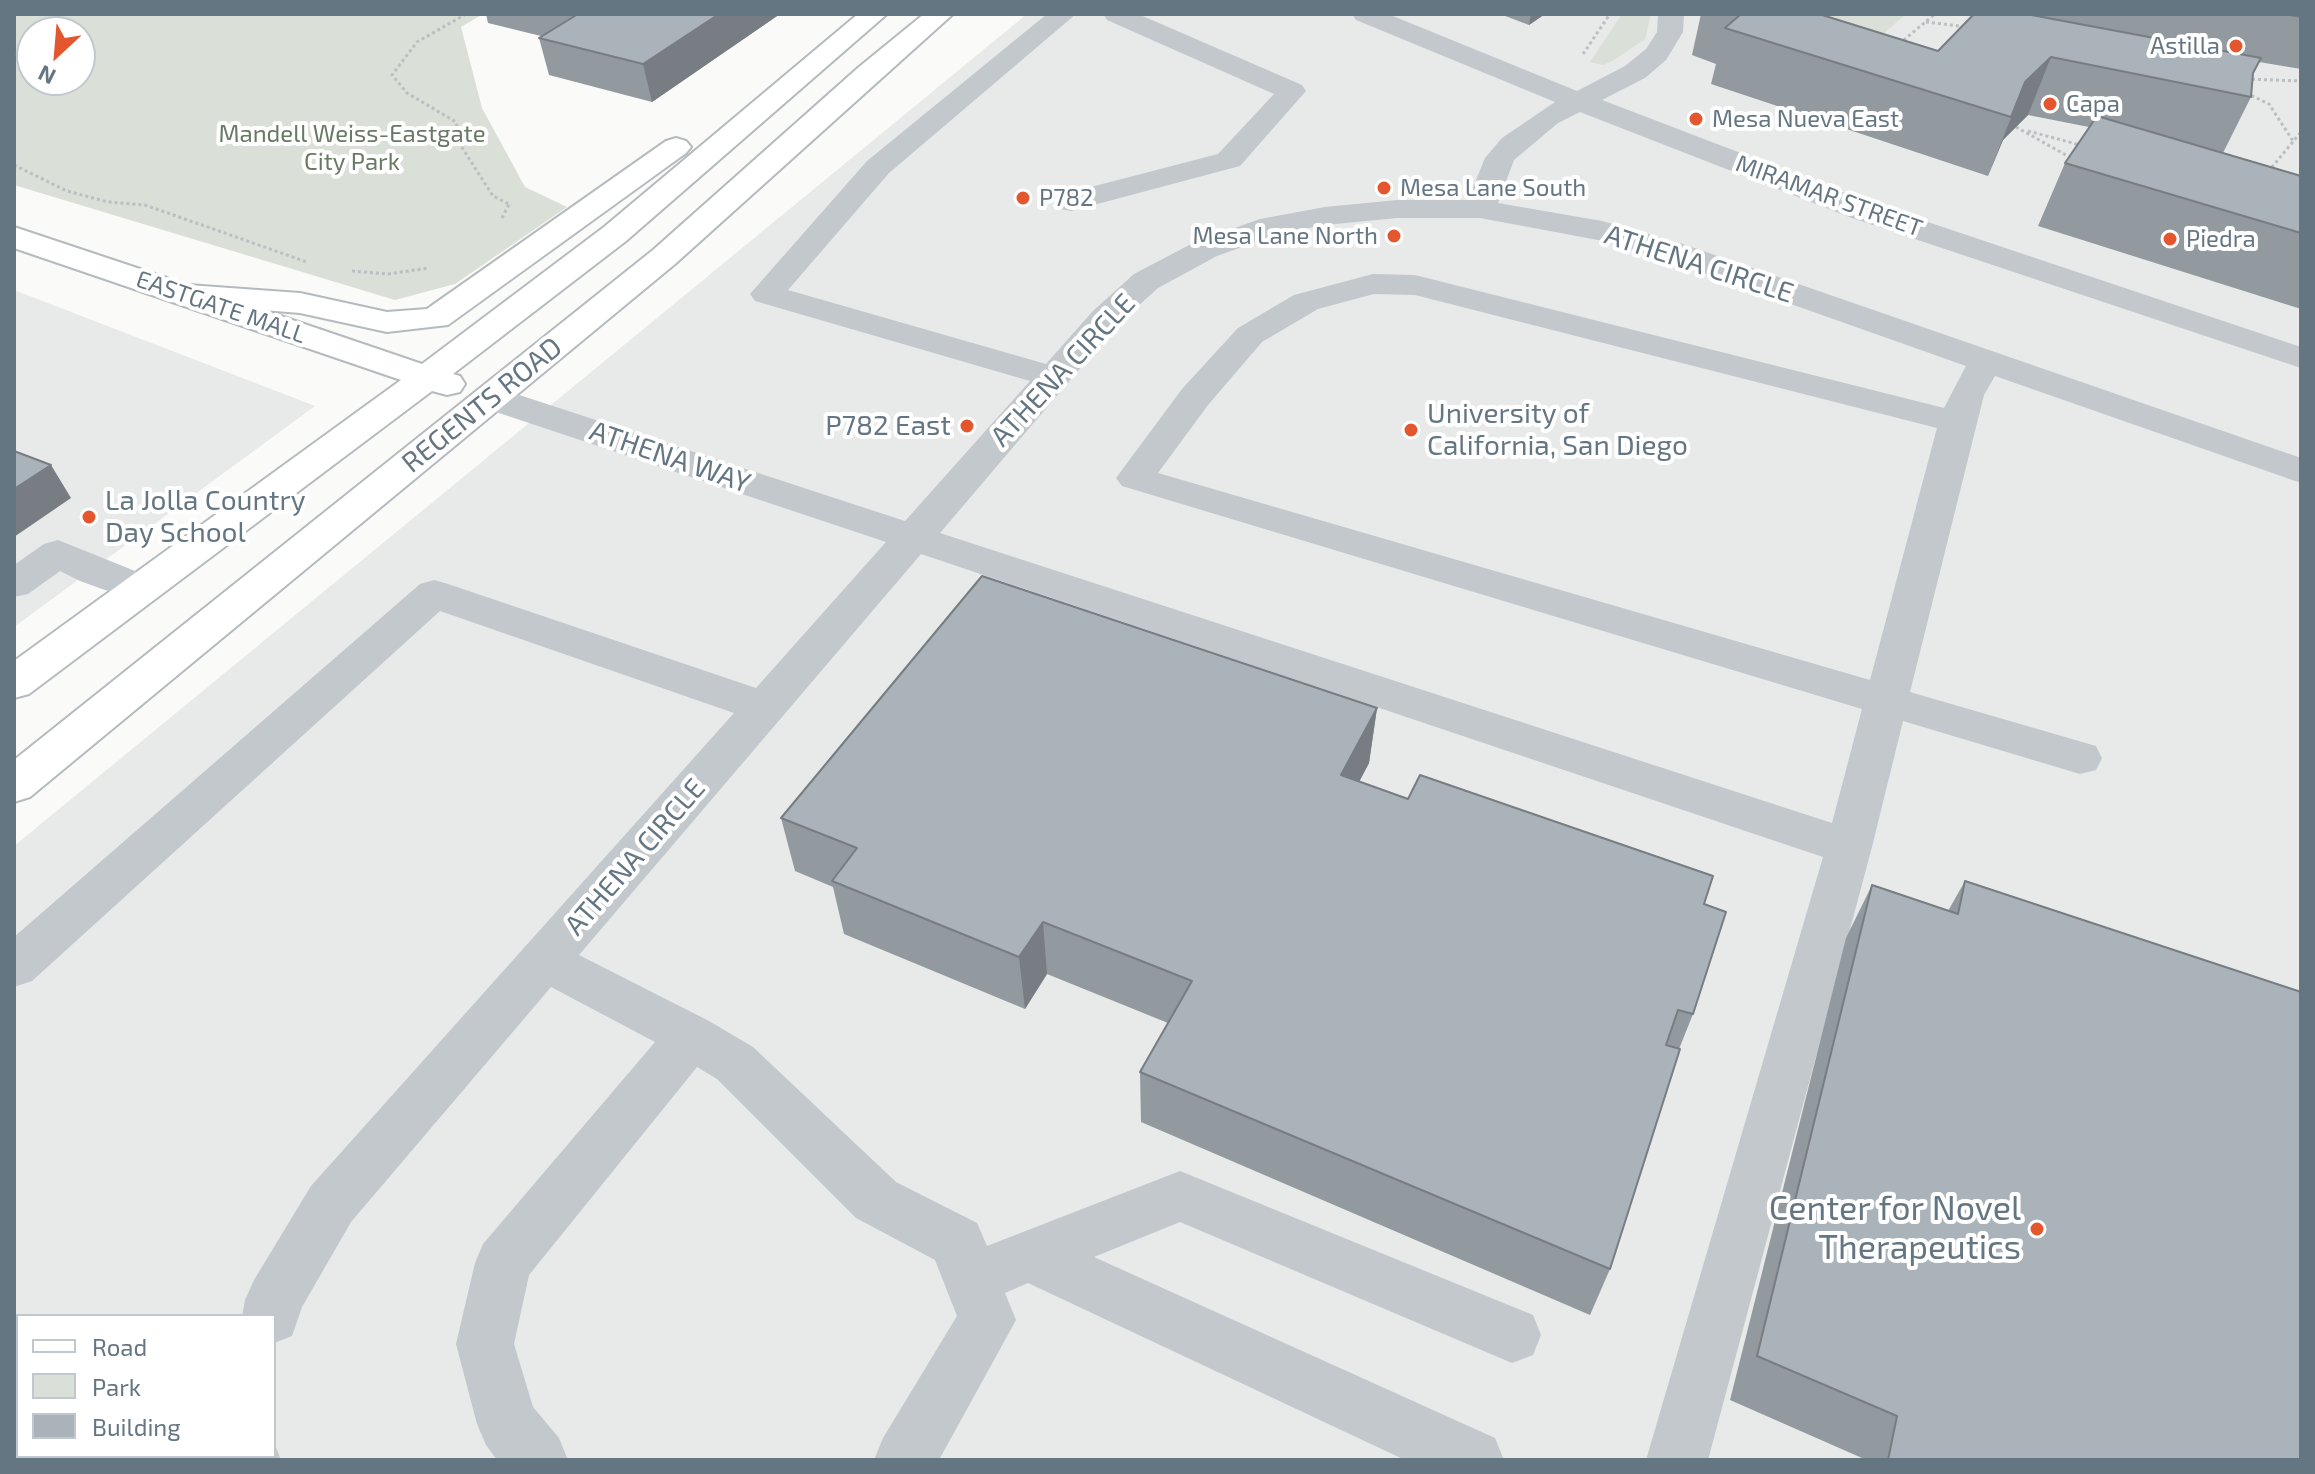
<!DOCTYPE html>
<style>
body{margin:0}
#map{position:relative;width:2315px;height:1474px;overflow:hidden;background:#fafaf8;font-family:"Exo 2",sans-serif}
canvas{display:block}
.frame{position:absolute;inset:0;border:16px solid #657683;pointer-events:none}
.legend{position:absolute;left:16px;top:1314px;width:260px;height:144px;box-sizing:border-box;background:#fff;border:2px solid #c1c8cd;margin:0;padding:10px 14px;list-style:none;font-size:24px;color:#657683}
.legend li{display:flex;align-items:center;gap:16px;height:40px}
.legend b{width:40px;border:2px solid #c1c8cd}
.north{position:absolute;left:16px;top:16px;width:80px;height:80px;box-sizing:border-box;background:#fff;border:2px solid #c1c8cd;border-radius:50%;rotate:206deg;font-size:22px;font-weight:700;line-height:32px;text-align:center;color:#657683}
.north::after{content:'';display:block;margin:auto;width:28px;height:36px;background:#e4572e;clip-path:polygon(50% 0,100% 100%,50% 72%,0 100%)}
</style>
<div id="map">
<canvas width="2315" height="1474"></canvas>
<div class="frame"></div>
<ul class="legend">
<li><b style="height:10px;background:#fff"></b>Road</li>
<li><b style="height:22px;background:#dadfd7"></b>Park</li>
<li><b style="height:22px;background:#aab3b9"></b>Building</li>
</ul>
<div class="north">N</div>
</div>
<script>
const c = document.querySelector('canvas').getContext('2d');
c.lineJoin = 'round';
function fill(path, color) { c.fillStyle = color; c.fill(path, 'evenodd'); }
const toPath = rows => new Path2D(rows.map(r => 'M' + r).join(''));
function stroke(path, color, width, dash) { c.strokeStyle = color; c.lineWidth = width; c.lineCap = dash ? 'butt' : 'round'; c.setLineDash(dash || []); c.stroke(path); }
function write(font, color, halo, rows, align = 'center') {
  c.font = font + ' "Exo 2",sans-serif'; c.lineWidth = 8; c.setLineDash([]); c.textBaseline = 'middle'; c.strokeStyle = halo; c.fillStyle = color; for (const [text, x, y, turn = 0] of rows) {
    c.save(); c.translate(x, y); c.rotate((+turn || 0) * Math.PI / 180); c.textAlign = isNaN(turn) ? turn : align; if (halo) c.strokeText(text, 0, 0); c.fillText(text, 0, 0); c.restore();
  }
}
const built = toPath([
 [1027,14,2301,14,2301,1460,14,1460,14,846],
 [18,1316,274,1316,274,1456,18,1456],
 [14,290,315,406,14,627]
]);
const green = toPath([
 [14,14,483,14,461,27,482,108,525,187,567,207,455,284,395,300,14,185],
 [80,32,80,80,32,80,32,32],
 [1622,14,1651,14,1645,39,1614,60,1603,65,1590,62],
 [1726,14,1906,14,1858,56]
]);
const path = toPath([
 [466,14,417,42,392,75,407,93,456,122,461,146,493,196,511,205],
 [1958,14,1970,14],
 [1926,22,1968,27],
 [1899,44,1935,14],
 [1583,54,1610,14],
 [2246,79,2301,81],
 [2246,93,2269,104,2293,141],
 [2016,127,2073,159],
 [2028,131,2084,146],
 [14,165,67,191,108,202,145,205,307,262],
 [2268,172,2301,132],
 [502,218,509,204],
 [352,271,388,274,429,268]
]);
const minor = toPath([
 [1047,14,1076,14,889,173,788,290,1046,364,1093,311,1134,274,1195,242,1260,219,1325,207,1397,200,1468,200,1485,158,1502,138,1555,102,1356,20,1352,14,1388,14,1577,91,1625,66,1646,49,1657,32,1658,14,1684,14,1683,32,1666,60,1645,78,1602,100,1874,204,2301,347,2301,368,1852,218,1580,112,1558,123,1514,160,1498,203,1602,221,1680,243,2301,458,2301,483,1995,376,1984,395,1910,692,2096,746,2102,758,2096,770,2080,774,1903,721,1872,847,1708,1460,1646,1460,1823,857,921,554,579,955,709,1021,753,1047,896,1182,977,1223,987,1246,1180,1171,1533,1315,1541,1335,1533,1355,1512,1363,1180,1222,1094,1257,1495,1438,1504,1460,1405,1460,1028,1283,1005,1293,1016,1320,939,1460,874,1460,883,1438,957,1316,935,1260,856,1218,717,1079,697,1067,529,1275,514,1344,533,1407,559,1438,568,1460,497,1460,486,1445,477,1424,456,1344,475,1263,483,1244,655,1042,551,987,351,1222,302,1307,292,1336,274,1343,274,1316,242,1316,245,1300,254,1280,311,1186,734,713,440,611,32,981,14,987,14,937,420,584,434,580,448,584,756,688,886,542,478,406,473,398,478,390,491,387,504,390,905,521,1030,381,755,301,750,294,867,161,1047,14],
 [1397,218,1480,218,1598,240,1658,257,1966,366,1944,408,1415,275,1373,274,1294,295,1238,328,1182,389,1122,470,1116,478,1122,486,1862,709,1832,823,940,533,1117,325,1158,288,1217,256,1278,234,1325,225,1397,218],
 [1374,294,1415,295,1937,428,1870,680,1158,473,1208,405,1262,342,1318,309,1374,294],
 [1103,14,1138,14,1302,85,1306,91,1240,166,1071,211,1060,209,1055,202,1060,195,1218,154,1274,94,1107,20,1103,14],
 [58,540,155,579,161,589,155,599,141,603,80,581,60,571,28,594,14,597,14,565,44,544,58,540],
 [274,1442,281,1460,219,1460,218,1456,274,1456,274,1442]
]);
const major = toPath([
 [858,14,887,14,626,241,453,374,460,376,465,384,460,392,447,395,432,391,29,694,14,698,14,661,401,380,14,248,14,227,188,285,300,293,387,312,427,309,666,141,676,138,686,141,691,147,686,153,448,325,387,332,300,313,263,310,422,364,604,227,858,14],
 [924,14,953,14,675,264,30,797,14,802,14,760,653,250,859,67,924,14]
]);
const wall = toPath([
 [486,14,780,14,652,102,549,75,539,38,541,36,488,23],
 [1500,14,1545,14,1529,25],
 [1701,14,1819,14,1938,51,1974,14,2301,14,2301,69,2259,62,2253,74,2251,97,2223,153,2301,176,2301,309,2038,226,2065,163,2089,127,2028,115,2003,140,1988,176,1711,84,1716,64,1692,55],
 [1377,708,1369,763,1359,782,1704,904,1693,1014,1679,1049,1610,1269,1590,1315,1141,1122,1140,1072,1168,1023,1047,974,1025,1009,844,934,833,887,795,871,781,818],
 [1965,881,2301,1460,1862,1460,1862,1458,1730,1400,1846,938,1872,885,1948,911]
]);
const shadedWall = toPath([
 [719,14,780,14,652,102,643,64],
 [1531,14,1545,14,1529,25],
 [2051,57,2028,115,2003,140,1988,176,2025,82],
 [51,465,71,498,14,537,14,489],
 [1377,708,1369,763,1334,829,1341,775],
 [1043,922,1047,974,1025,1009,1019,957]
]);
const building = toPath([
 [578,14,719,14,643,64,539,38,578,14],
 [1741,14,1819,14,1938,51,1974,14,2026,14,2261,58,2253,73,2251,97,2051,57,2025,82,2011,117,1725,28,1741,14],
 [2284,14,2301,14,2301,17,2284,14],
 [2097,116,2301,176,2301,233,2065,163,2097,116],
 [14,451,51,465,14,489,14,451],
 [982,576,1377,708,1341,775,1408,799,1420,775,1713,876,1704,904,1726,912,1693,1014,1678,1010,1666,1045,1680,1049,1610,1269,1140,1072,1192,981,1043,922,1019,957,832,881,857,848,781,818,982,576],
 [1965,881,2301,992,2301,1460,1888,1460,1897,1416,1757,1356,1872,885,1958,914,1965,881]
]);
const markers = [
 [2236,46,8,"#e4572e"],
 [2050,104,8,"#e4572e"],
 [1696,119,8,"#e4572e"],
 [1384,188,8,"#e4572e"],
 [1023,198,8,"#e4572e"],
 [1394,236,8,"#e4572e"],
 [2170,239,8,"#e4572e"],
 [967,426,8,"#e4572e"],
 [1411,430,8,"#e4572e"],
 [89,517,8,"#e4572e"],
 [2037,1229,8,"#e4572e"]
];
const farPoinames = [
 ["Astilla",2220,46,"right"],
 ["Capa",2066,104],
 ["Mesa Nueva East",1712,119],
 ["Mesa Lane South",1400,188],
 ["P782",1039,198],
 ["Mesa Lane North",1378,236,"right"],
 ["Piedra",2186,239]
];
const farParknames = [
 ["Mandell Weiss-Eastgate",352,134],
 ["City Park",352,162]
];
const farStreetnames = [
 ["MIRAMAR STREET",1829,196,20],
 ["EASTGATE MALL",221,307,19]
];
const streetNames = [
 ["ATHENA CIRCLE",1699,264,18],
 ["ATHENA CIRCLE",1063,370,-47],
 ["REGENTS ROAD",482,405,-39],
 ["ATHENA WAY",670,457,19],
 ["ATHENA CIRCLE",635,857,-49]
];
const poiNames = [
 ["University of",1427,414],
 ["California, San Diego",1427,446],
 ["P782 East",951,426,"right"],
 ["La Jolla Country",105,501],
 ["Day School",105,533]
];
const nearPoinames = [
 ["Center for Novel",2021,1209],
 ["Therapeutics",2021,1248]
];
fill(built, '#e8e9e9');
fill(green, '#dadfd7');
stroke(major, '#b5babe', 4);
stroke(path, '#bbbfc2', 3, [3, 3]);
fill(minor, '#c3c8cc');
fill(major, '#fff');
fill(wall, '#929a9f');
fill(shadedWall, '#777d82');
fill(building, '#aab3b9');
stroke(building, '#777d82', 2);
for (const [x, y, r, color] of markers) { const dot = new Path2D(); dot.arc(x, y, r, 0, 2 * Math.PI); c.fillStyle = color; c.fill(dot); stroke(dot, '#fff', 3); }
write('24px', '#657683', '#fff', farPoinames, 'left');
write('24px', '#687a64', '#fff', farParknames);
write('24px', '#657683', '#fff', farStreetnames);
write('28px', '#657683', '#fff', streetNames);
write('28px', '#657683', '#fff', poiNames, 'left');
write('34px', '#657683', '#fff', nearPoinames, 'right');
</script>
